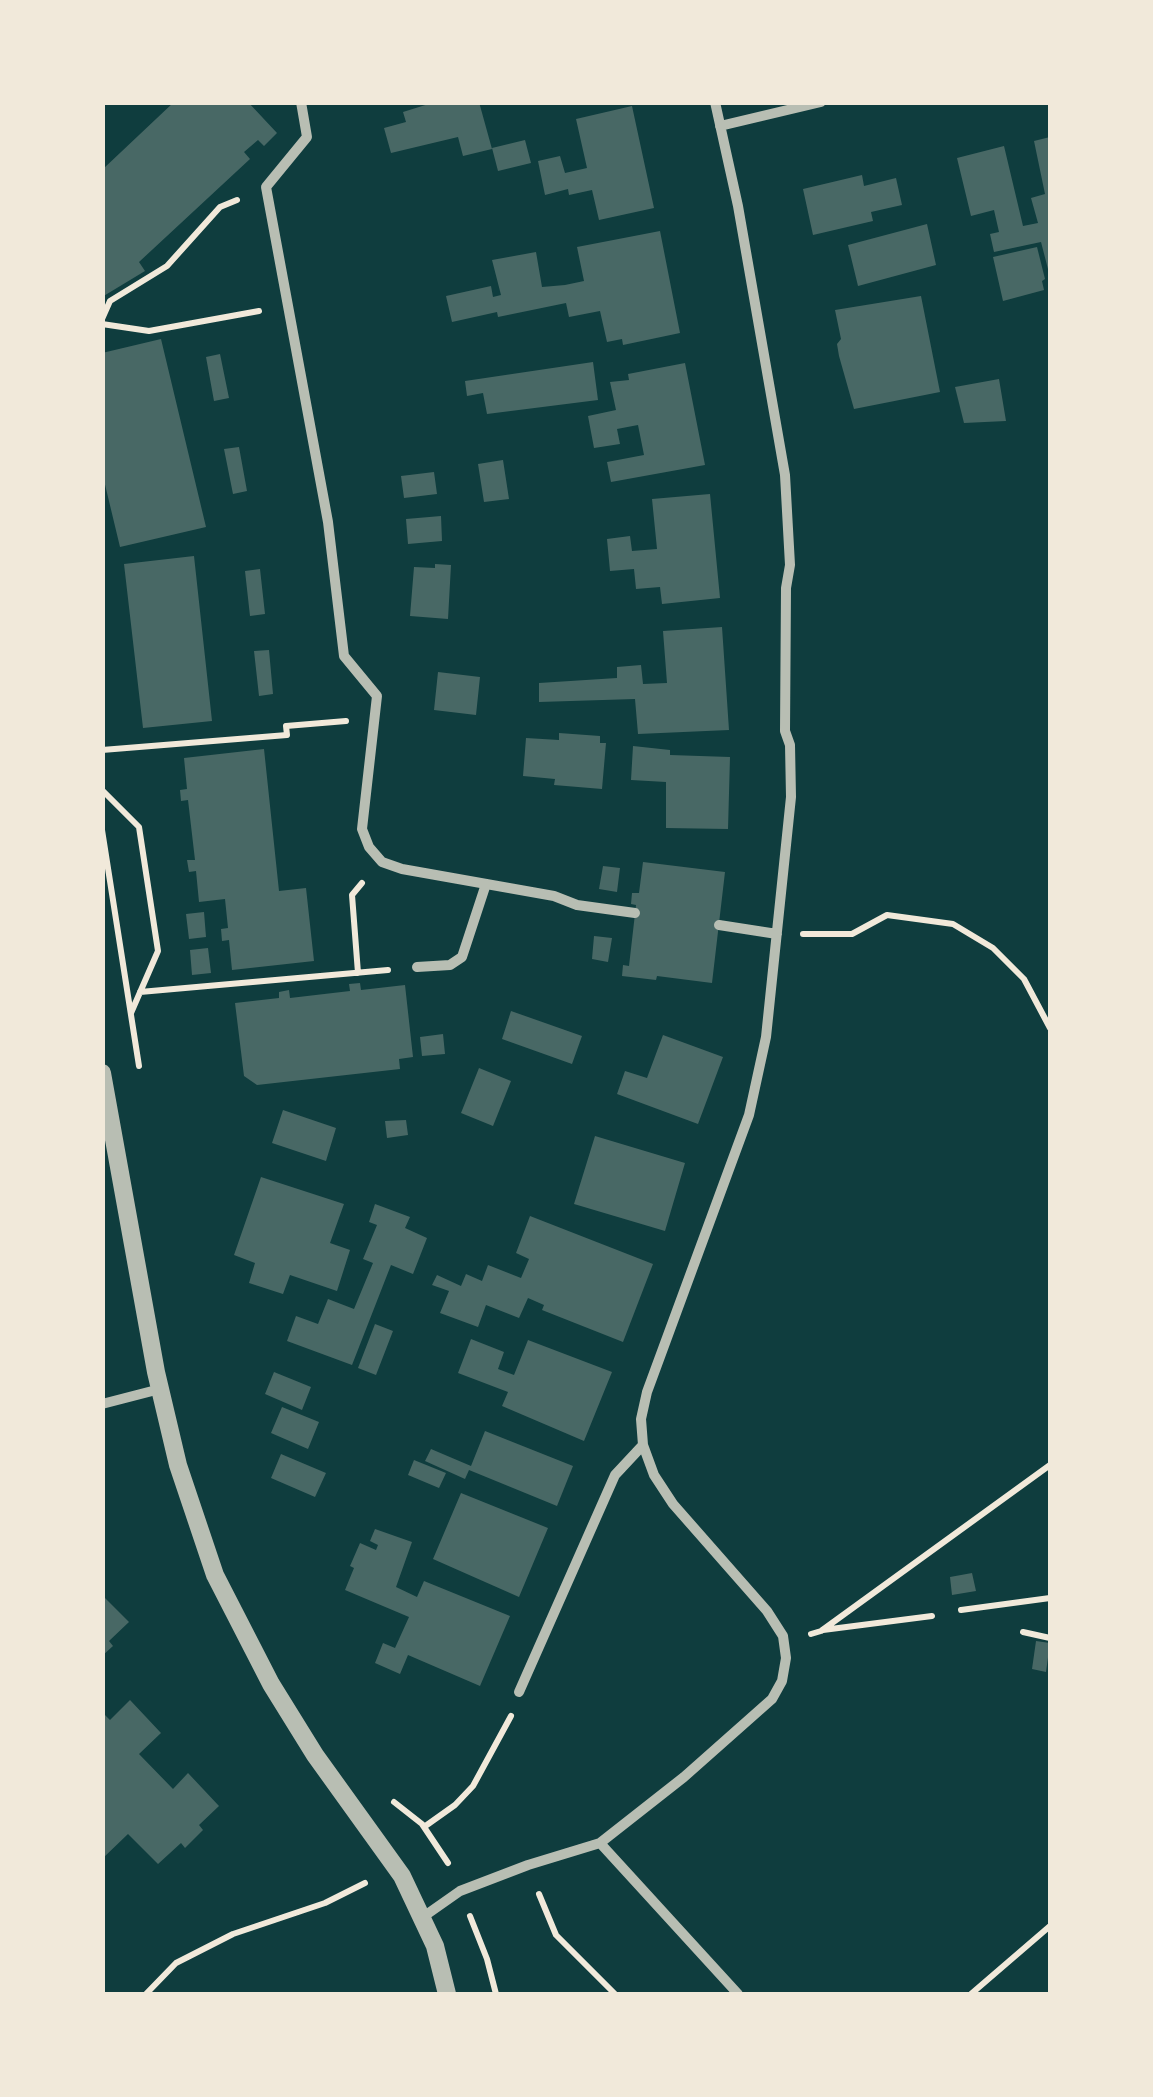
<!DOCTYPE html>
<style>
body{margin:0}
#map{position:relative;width:1153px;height:2097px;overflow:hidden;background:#0f3d3e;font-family:Helvetica,sans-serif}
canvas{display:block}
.frame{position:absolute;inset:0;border:105px solid #f1e9da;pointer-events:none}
</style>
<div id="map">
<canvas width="1153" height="2097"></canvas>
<div class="frame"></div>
</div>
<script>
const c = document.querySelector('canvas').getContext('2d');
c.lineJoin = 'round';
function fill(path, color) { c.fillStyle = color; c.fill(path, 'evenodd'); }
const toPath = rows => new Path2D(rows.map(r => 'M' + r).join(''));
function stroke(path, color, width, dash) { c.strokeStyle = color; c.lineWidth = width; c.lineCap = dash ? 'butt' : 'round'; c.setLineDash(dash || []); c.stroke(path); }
const building = toPath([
 [174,102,248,102,277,133,264,146,258,140,244,152,250,159,139,262,145,271,102,297,103,169],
 [435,102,479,102,492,149,463,156,458,137,391,153,384,128,406,122,403,112],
 [632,106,654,208,599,220,592,190,569,195,568,189,545,195,538,161,560,156,565,173,587,168,576,119],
 [1050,137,1050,273,1049,273,1041,242,994,252,990,234,999,232,994,210,971,216,957,158,1004,146,1023,226,1038,223,1031,198,1045,194,1034,141],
 [525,140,531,163,498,171,492,148],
 [862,175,864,186,896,178,902,205,871,212,873,221,813,235,803,189],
 [927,224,936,265,858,286,848,245],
 [660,231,680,333,623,345,622,339,607,342,600,311,569,317,566,303,498,317,497,312,452,322,446,296,491,286,493,297,501,295,492,260,536,252,542,287,565,285,584,281,577,247],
 [1037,247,1045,279,1042,281,1044,290,1003,301,993,257],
 [921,296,940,392,854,409,839,356,837,344,841,339,835,310],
 [161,339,206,527,120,547,102,472,102,353],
 [220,354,229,398,214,401,206,357],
 [593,362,598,400,487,414,483,393,467,396,465,381],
 [685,363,705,465,611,482,607,462,644,455,638,425,617,429,620,444,594,448,588,416,616,410,610,382,629,380,628,374],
 [999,379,1006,421,964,423,955,387],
 [239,447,247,491,233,494,224,449],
 [503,460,509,499,484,502,478,464],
 [434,472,437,494,404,498,401,476],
 [710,494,720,598,662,604,660,587,636,589,634,569,610,571,607,539,630,536,632,551,657,549,652,499],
 [441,516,442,541,408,544,406,519],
 [194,556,212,721,143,728,124,564],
 [435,564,451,565,448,619,410,616,414,567,435,568],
 [260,569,265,614,250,616,245,571],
 [722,627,729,730,638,734,635,699,539,702,539,683,617,678,617,667,641,665,643,684,667,683,663,631],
 [269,650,273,694,259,696,254,651],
 [438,672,480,677,476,715,434,710],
 [559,733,600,736,600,743,606,743,602,789,554,785,555,779,523,776,526,738,559,740],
 [633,746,670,750,670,755,730,757,728,829,666,828,666,782,631,780],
 [264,749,279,891,306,888,314,961,232,970,229,940,222,941,221,929,228,928,225,899,199,902,196,871,189,872,187,860,195,860,188,800,181,801,180,790,187,789,184,758],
 [643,862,725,872,712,983,657,976,656,980,622,976,623,965,629,966,636,905,631,904,632,893,639,893],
 [603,866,620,868,617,892,599,889],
 [204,912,206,937,189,939,186,914],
 [594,936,612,938,608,962,592,959],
 [208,948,211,973,192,975,190,950],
 [360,983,361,990,405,985,413,1057,399,1059,400,1069,257,1085,244,1076,235,1003,279,998,279,992,289,990,290,998,350,991,349,984],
 [511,1011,582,1036,572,1064,502,1039],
 [443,1034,445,1054,422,1056,420,1037],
 [663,1035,723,1057,698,1124,617,1094,625,1071,647,1078],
 [479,1068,511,1081,493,1126,461,1113],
 [283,1110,336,1128,326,1161,272,1143],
 [406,1120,408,1135,387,1138,385,1121],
 [595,1136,685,1163,665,1231,574,1204],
 [261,1177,344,1204,330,1243,350,1250,337,1291,290,1275,283,1294,249,1283,255,1263,234,1255],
 [375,1204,410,1217,405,1228,427,1238,413,1274,391,1265,352,1365,287,1341,296,1316,318,1324,328,1299,354,1309,373,1263,363,1259,377,1225,369,1222],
 [530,1216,653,1264,623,1342,542,1310,544,1305,528,1298,519,1318,486,1305,478,1327,440,1313,449,1291,432,1285,437,1275,461,1286,466,1274,482,1281,488,1265,521,1278,529,1259,516,1253],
 [375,1324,393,1331,376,1375,358,1368],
 [471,1339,504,1352,498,1369,514,1375,528,1340,612,1372,584,1441,502,1406,508,1392,458,1373],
 [274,1372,311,1387,302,1410,265,1394],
 [282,1407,319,1422,308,1449,271,1433],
 [485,1431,573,1466,557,1506,469,1470,465,1479,425,1461,431,1449,471,1466],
 [281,1454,326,1473,315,1497,271,1478],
 [414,1460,446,1473,439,1488,408,1475],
 [461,1493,548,1528,519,1597,433,1559],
 [375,1529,412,1542,396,1587,417,1597,424,1581,510,1616,480,1686,408,1655,400,1674,375,1663,383,1643,395,1648,409,1617,345,1590,354,1568,350,1566,360,1543,376,1550,378,1545,370,1541],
 [972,1573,976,1591,952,1595,950,1577],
 [102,1595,129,1622,109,1641,113,1646,102,1656],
 [1036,1641,1050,1643,1046,1672,1032,1669],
 [130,1700,161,1733,139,1754,173,1789,188,1773,219,1806,199,1825,203,1830,185,1848,181,1843,158,1864,128,1834,102,1859,102,1718,105,1715,110,1720]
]);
const path = toPath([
 [102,319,110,301,167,266,220,207,237,200],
 [102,324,149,331,259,311],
 [102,750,287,735,286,726,346,721],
 [102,790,139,827,158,951,131,1013],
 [102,830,139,1066],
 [803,934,852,934,887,915,953,924,993,948,1024,979,1050,1028],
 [358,973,352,895,362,883],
 [140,992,388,970],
 [961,1610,1050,1598],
 [823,1630,932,1616],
 [1023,1632,1050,1638],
 [811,1634,821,1631,1050,1465],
 [394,1802,422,1824,448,1863],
 [424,1827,455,1805,473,1786,511,1716],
 [539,1894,556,1935,615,1994],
 [470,1916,487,1959,496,1994],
 [146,1994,176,1963,233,1934,325,1903,365,1883],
 [971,1994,1050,1926]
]);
const minor = toPath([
 [301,102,307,137,266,187,328,522,344,656,377,696,362,829,369,847,382,862,402,869,554,896,577,905,635,913],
 [720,126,821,102],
 [719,925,777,934],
 [417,967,450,965,462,957,486,884],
 [102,1404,160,1389],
 [519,1692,615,1475,643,1445],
 [600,1843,738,1994],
 [423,1917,460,1891,528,1865,600,1843,684,1777,772,1699,782,1681,786,1658,783,1636,767,1611,673,1504,654,1475,643,1445,641,1419,647,1392,749,1115,766,1037,791,797,790,745,785,731,786,588,790,565,785,475,738,206,715,102]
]);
const tertiary = toPath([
 [102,1073,156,1372,178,1465,215,1575,271,1684,315,1755,402,1876,435,1946,447,1994]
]);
fill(building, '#486865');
stroke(path, '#f1e9da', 6);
stroke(minor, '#b8beb3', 10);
stroke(tertiary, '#b8beb3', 18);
</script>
